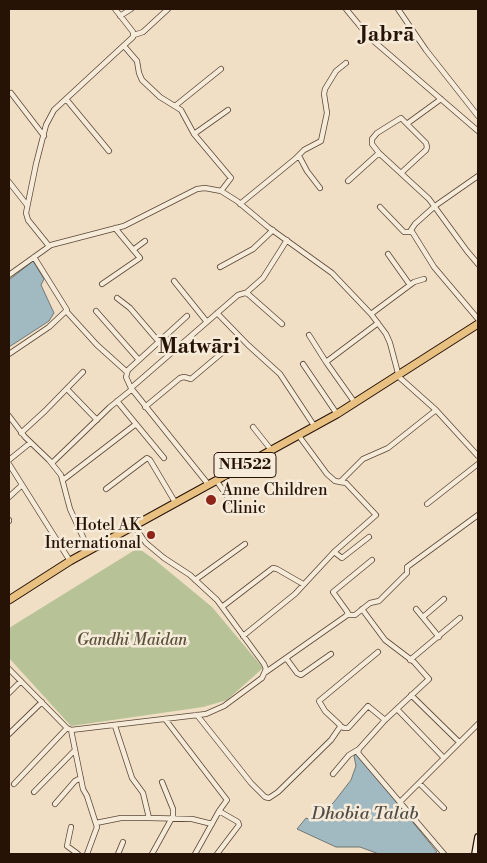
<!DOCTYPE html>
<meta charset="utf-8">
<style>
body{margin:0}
#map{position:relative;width:487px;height:863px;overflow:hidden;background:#f1dfc5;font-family:"Libre Bodoni",serif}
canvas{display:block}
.frame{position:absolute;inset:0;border:10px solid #261306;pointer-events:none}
</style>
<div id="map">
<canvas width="487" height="863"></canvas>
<div class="frame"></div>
</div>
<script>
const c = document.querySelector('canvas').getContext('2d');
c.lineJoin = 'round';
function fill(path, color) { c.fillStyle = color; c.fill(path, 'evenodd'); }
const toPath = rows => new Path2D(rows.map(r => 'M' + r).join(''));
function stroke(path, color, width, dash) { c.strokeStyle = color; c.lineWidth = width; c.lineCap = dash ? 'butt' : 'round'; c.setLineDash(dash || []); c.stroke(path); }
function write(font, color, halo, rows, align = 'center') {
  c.font = font + ' "Libre Bodoni",serif'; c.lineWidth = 5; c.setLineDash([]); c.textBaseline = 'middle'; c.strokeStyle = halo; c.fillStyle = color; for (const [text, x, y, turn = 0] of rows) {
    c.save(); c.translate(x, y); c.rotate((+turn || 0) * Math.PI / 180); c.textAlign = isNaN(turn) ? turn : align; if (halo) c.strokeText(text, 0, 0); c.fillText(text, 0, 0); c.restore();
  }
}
const green = toPath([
 [138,548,155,560,212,607,263,668,227,700,203,707,71,726,9,658,9,628]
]);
const water = toPath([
 [33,261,44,279,41,285,54,313,49,321,9,347,9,280,33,261],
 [357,753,437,852,434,854,379,854,360,847,336,847,297,829,306,818,315,821,334,802,351,780,356,766,354,756,357,753]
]);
const minor = toPath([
 [346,9,370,38,478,131],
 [398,9,426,50,478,116],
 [120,16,131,9],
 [134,35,143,32,168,9],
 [124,46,137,61,139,73,142,80,160,97,181,110,194,134,231,178,221,191],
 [11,93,44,136],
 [66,99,109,151],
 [175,106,221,69],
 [408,123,441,99],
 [194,134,228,110],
 [299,156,307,171,320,188],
 [401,173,426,150,427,147,426,143,401,118,377,133,372,139,372,144,379,153,429,199,467,251,478,264],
 [478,176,435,206,415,224,411,230,434,267,478,319],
 [348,181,379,153],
 [9,182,27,205],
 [240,204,295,159,304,150,321,141,327,113,324,94,325,89,336,71,346,63],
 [380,207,404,232,412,232],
 [49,246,28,220,26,213,36,164,46,125,54,110,133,37,133,32,115,9],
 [133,250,145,241],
 [388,254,410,285],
 [220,267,253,249,273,230],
 [9,275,51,245,124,226,197,189,205,188,221,191,237,201,268,227,332,273,371,314,386,334,390,343,399,377,436,410,478,456],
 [174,281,207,322],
 [102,284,140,258,115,228],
 [246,293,263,278,287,240],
 [117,298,130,308,159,342],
 [96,311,139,360],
 [67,312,97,345,127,372],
 [217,313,248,345,280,374,315,427],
 [371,314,414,282,424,279],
 [309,335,326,362,355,403],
 [9,354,49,327,67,310,34,257],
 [326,362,378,323],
 [303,364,337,414],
 [131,388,126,377,128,370,187,316],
 [67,389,97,420],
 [117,401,164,458],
 [145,407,180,378,184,377,191,379,223,352],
 [9,416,25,437,49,460,61,475,70,509,89,550],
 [253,427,272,451],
 [21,433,45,411,83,372],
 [9,460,30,443],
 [52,463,110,407,131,390],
 [9,464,70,561],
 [63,480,136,424],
 [216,480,231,502],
 [340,482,363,459,388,448,436,410],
 [208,484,131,388,238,295,245,293,248,294,282,324],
 [106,489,147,458,150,460,175,502],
 [9,497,22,485],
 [427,504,478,464],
 [9,520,9,521],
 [334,552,342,558,369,537],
 [195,580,245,544],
 [222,607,273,568,277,569,303,584],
 [362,609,385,640,414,662,429,679,385,720,359,749,358,753,444,854],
 [416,609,439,637],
 [347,615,355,615,370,603,379,601,407,573,407,567,478,515],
 [423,617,444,599],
 [243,636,295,594,334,552,376,515,346,483,335,481,327,474,299,436],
 [286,658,297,673,301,675,331,654],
 [410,660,460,618],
 [9,669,67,728,71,730,206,714,224,706,262,678,266,669,264,664,217,600,190,575,164,558,146,543,134,526],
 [266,672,346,616,348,613,346,610,333,592,372,560],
 [9,693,21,681],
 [411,695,459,742],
 [397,709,443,757],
 [197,715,251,783,265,797,269,798,278,792,331,740,340,727,340,725,325,711,319,701,378,652],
 [165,719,227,800,219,811,195,854],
 [115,726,132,778,143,793,149,818],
 [340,726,344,728,348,728,368,706,385,720],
 [71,730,83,789,87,796,97,827,87,854],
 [9,734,42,702],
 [333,774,349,755,359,749],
 [419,783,444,808],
 [14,784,67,728],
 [34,792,75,750],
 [400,802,478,724],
 [55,804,75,781,81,778],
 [96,823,121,818,149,818,192,819,212,824],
 [71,827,67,846,78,854],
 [118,854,123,842],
 [152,854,173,816,173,809,162,782],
 [217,854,239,825,238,822,219,811]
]);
const secondary = toPath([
 [475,854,478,837]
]);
const trunk = toPath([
 [9,600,70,561,337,414,478,324]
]);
const markers = [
 [211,500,6,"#8f2418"],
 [151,535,5,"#8f2418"]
];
const shields = [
 [245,465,62]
];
const shieldNames = [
 ["NH522",245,465]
];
const poiNames = [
 ["Anne Children",222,491],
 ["Clinic",222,509],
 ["Hotel AK",141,526,"right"],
 ["International",141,544,"right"]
];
const parkNames = [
 ["Gandhi Maidan",132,641]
];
const waterNames = [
 ["Dhobia Talab",365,815]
];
const districtNames = [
 ["Jabrā",387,36],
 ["Matwāri",199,348]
];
fill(green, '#b7c297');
fill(water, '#a1b9c0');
stroke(water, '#707776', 1);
stroke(minor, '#594636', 6);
stroke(secondary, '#261306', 8);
stroke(trunk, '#261306', 9);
stroke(minor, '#f6ead9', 4.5);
stroke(secondary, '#f6ead9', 5.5);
stroke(trunk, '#e8c082', 7);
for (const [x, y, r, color] of markers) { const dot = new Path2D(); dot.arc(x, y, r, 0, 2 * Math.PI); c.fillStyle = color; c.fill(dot); stroke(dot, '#f6ead9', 2); }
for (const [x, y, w] of shields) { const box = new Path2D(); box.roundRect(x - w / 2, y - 12.5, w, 25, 4); c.fillStyle = '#f6ead9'; c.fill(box); stroke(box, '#261306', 1); }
write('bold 15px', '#261306', null, shieldNames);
write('16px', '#261306', '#f6ead9', poiNames, 'left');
write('italic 16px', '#595039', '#f6ead9', parkNames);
write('italic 18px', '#514d47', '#f6ead9', waterNames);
write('bold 21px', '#261306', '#f6ead9', districtNames);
</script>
